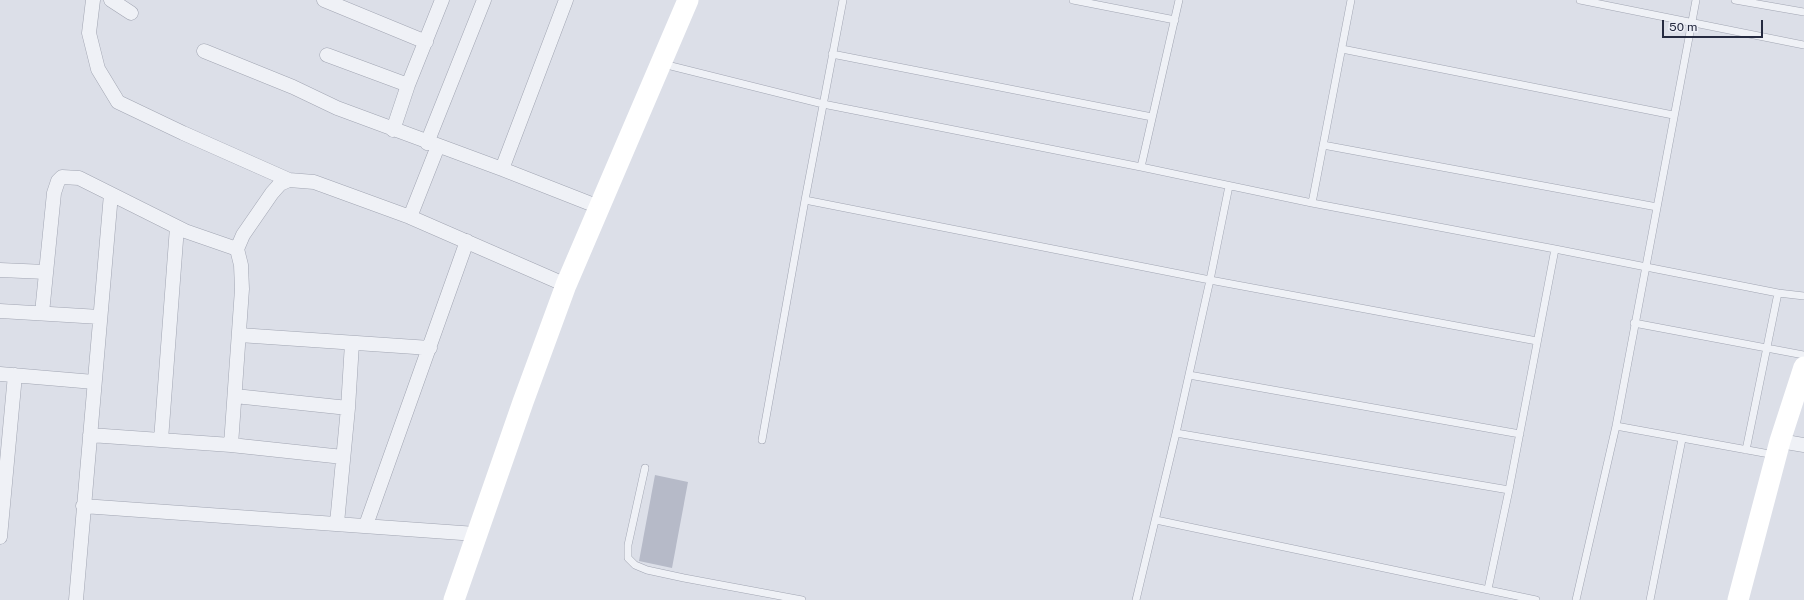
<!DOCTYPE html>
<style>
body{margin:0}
#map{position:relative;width:1804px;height:600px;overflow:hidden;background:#dcdfe8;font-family:"Public Sans",sans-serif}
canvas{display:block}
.scale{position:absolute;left:1662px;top:20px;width:101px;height:18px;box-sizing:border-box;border:2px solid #252a40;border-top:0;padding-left:5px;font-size:12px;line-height:14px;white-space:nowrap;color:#252a40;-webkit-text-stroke:3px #eceef6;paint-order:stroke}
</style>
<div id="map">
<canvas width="1804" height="600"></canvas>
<div class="scale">50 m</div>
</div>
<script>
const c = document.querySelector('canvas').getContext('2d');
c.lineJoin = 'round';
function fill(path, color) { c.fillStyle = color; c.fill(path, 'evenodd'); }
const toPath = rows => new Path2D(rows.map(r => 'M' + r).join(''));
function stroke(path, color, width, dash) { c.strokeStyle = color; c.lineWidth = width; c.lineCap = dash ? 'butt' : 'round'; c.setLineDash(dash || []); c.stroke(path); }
const building = toPath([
 [655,475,688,482,672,568,639,561]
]);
const lane = toPath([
 [1073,0,1175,20],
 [1580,0,1804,45],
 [1735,0,1804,12],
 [1342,49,1673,115],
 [832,54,1152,117],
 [663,64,823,104,1141,167,1312,203,1555,249,1778,293,1804,296],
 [1323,145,1657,207],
 [1141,167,1179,0],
 [805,200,1210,280,1537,341],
 [1312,203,1351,0],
 [1634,323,1804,355],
 [1189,375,1520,434],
 [1616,426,1775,455],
 [1176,433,1509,490],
 [762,440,805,200,843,0],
 [1746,450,1778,293],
 [645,468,628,545,628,558,635,565,647,570,684,578,802,600],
 [1156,520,1536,600],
 [1488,589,1509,490,1555,249],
 [1136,600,1176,433,1210,280,1229,186],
 [1576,600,1616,426,1696,0],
 [1650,600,1682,439]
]);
const street = toPath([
 [93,0,89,33,98,69,118,102,183,133,289,180],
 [111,0,131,13],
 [324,0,426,42],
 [204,51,293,87,337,108,502,169,599,207],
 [327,55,408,85],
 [393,130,408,85,442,0],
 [427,143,484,0],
 [502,169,566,0],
 [410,217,438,146],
 [0,270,46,272],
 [0,311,100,317],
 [42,313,54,193,58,181,62,177,79,178,185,231,237,249],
 [239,335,430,348],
 [0,374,94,382],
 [235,396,348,408],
 [90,435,231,445,343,457],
 [161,440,177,227],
 [1780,441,1804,445],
 [231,445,242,289,241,265,237,249,243,235,272,193,280,184,289,180,314,182,410,217,566,285],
 [83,506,476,534],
 [337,523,348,408,352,343],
 [366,525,467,241],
 [0,537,15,375],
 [76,600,111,194]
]);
const secondary = toPath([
 [454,600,523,402,566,285,688,0],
 [1738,600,1780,441,1804,367]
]);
fill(building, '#b6bac8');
stroke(lane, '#a1a5b2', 8);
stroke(street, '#a1a5b2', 15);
stroke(lane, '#eff1f6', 7);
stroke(street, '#eff1f6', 14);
stroke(secondary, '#fff', 21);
</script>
